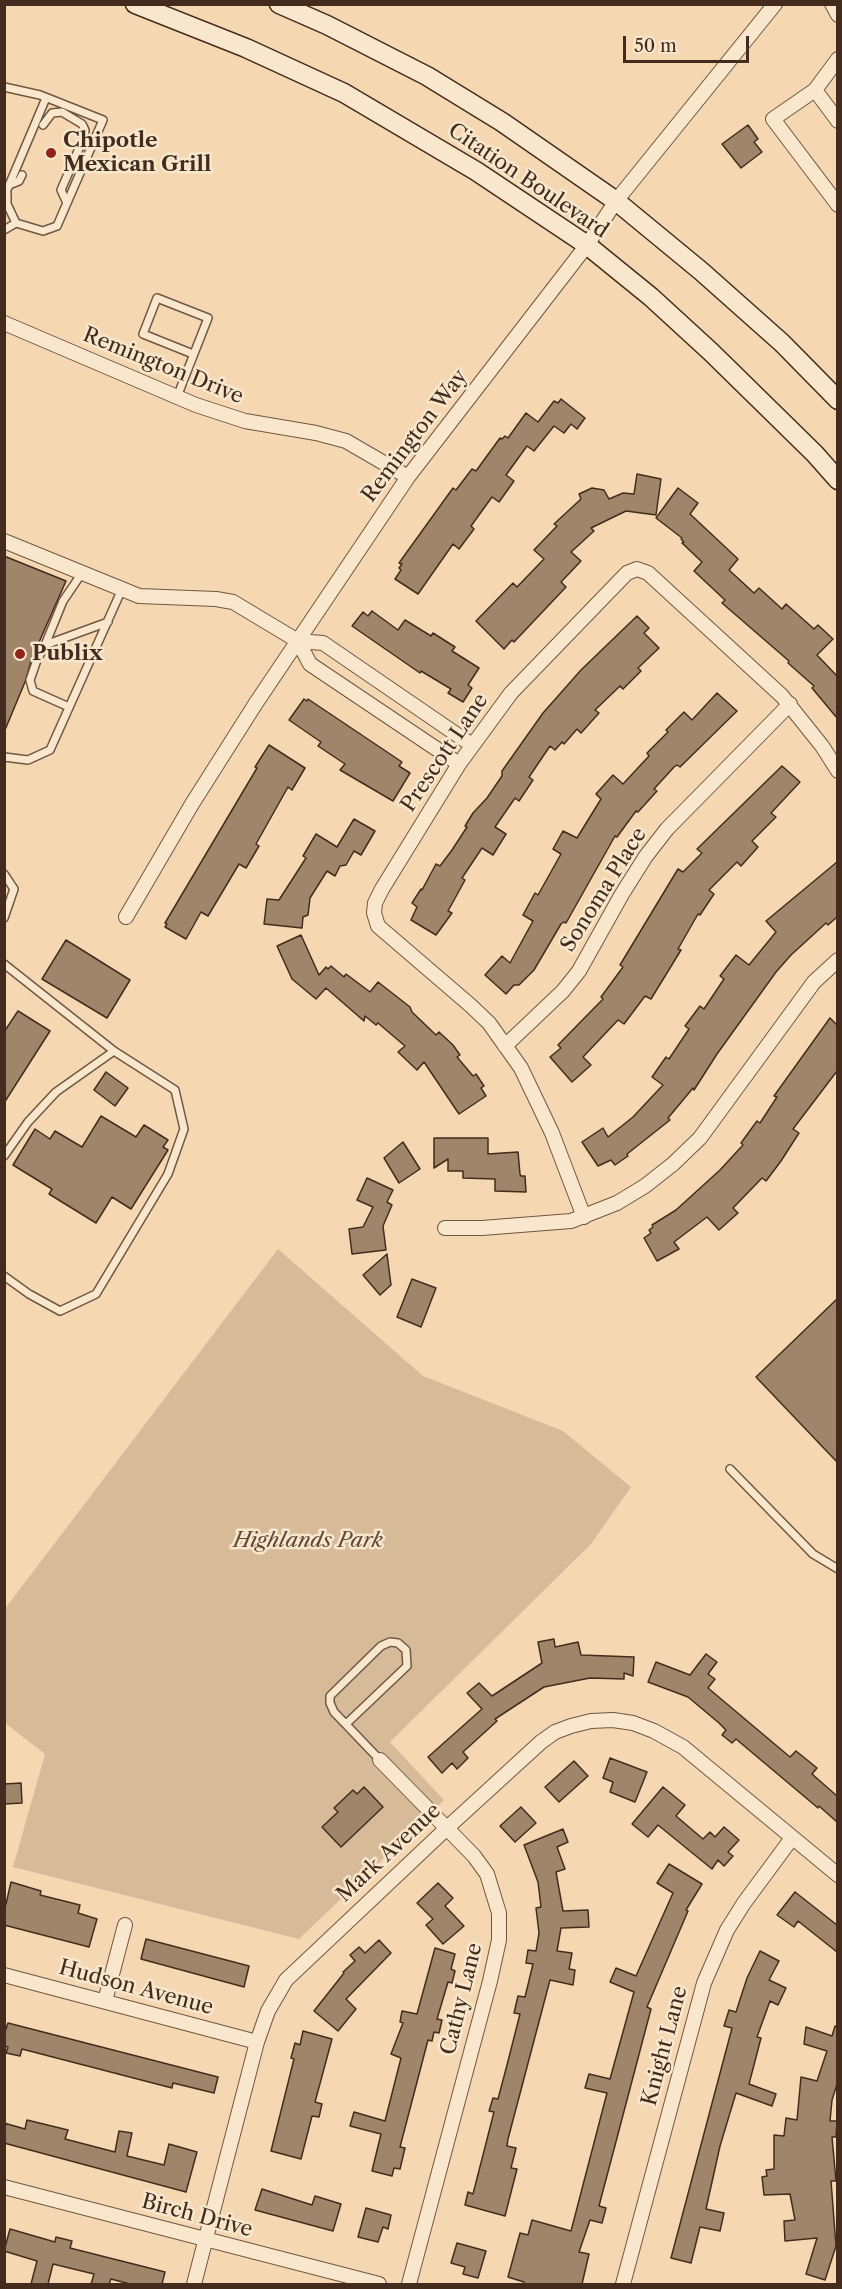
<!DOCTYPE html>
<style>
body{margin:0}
#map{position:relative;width:842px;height:2289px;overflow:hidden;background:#f5d8b2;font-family:"Libre Caslon Text",serif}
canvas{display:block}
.frame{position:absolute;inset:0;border:6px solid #432c1d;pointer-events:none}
.scale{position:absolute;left:623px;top:36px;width:126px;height:27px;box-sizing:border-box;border:3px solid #432c1d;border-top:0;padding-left:8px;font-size:18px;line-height:21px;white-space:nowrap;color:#432c1d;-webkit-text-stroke:4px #f8e6cd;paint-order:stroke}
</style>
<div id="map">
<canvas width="842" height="2289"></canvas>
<div class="frame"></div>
<div class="scale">50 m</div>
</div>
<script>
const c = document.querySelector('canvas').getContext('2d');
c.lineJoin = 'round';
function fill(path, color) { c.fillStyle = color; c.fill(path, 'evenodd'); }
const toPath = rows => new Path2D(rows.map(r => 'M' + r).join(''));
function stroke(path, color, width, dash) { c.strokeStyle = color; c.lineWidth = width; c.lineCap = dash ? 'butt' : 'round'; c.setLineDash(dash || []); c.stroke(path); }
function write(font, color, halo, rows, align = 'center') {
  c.font = font + ' "Libre Caslon Text",serif'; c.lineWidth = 5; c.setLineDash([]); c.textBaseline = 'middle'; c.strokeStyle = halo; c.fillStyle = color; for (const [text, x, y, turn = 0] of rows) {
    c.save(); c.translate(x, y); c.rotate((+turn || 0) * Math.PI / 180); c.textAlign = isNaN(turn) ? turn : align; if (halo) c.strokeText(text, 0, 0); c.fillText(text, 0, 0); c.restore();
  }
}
const green = toPath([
 [278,1249,423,1376,563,1431,631,1487,591,1544,390,1742,444,1800,299,1939,13,1867,45,1754,5,1723,4,1610]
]);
const building = toPath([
 [748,125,758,139,754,142,762,152,741,168,722,144,748,125],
 [561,399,585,418,577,429,571,424,564,433,554,426,534,451,527,446,506,475,514,481,499,502,492,497,471,526,474,529,459,549,453,544,418,594,395,579,401,570,399,568,402,564,399,563,453,488,456,490,472,469,476,471,500,438,502,439,505,436,508,438,526,413,538,422,554,401,558,403,561,399],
 [637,474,661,479,656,515,626,511,591,528,594,531,571,552,581,561,561,582,566,587,514,642,512,640,504,649,476,621,513,583,517,587,544,559,534,550,557,526,554,524,581,499,579,494,592,488,604,490,609,499,623,493,634,494,637,474],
 [678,488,698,503,690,514,738,559,729,570,754,593,759,588,782,609,786,604,814,629,818,625,833,639,817,655,837,676,837,718,812,688,814,686,788,663,789,661,722,603,725,600,694,571,702,562,682,543,684,542,681,539,682,538,656,518,678,488],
 [4,556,66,581,32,658,25,682,5,730,4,556],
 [372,611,398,630,405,620,431,636,433,633,455,647,452,651,479,668,468,685,472,688,463,702,448,693,451,689,421,671,420,673,352,626,363,612,368,616,372,611],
 [637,616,649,628,644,633,659,648,638,668,641,671,623,689,620,686,595,710,599,713,581,733,577,729,564,744,562,742,555,750,550,746,529,777,533,780,519,801,515,798,495,827,506,834,493,855,482,848,462,878,465,880,448,911,452,913,436,935,411,920,417,907,412,903,421,889,422,890,436,864,440,866,452,850,467,827,465,826,473,813,487,798,502,776,502,771,543,713,581,670,637,616],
 [717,693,737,711,680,767,677,765,674,767,654,789,657,791,638,812,636,811,617,837,615,836,566,923,564,922,561,924,534,970,519,985,514,985,506,994,485,975,502,956,510,963,533,921,523,915,535,893,538,895,561,854,553,849,563,831,577,838,601,799,596,794,613,775,623,784,649,756,647,753,668,732,666,730,684,712,692,720,717,693],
 [304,699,307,701,308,699,402,762,399,766,410,773,393,801,340,770,345,764,318,746,321,742,289,720,304,699],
 [269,745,305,768,292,790,288,787,256,844,259,846,246,868,239,864,208,916,201,912,186,939,165,927,167,924,165,923,257,768,255,767,269,745],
 [782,766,800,782,771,813,776,817,752,841,758,847,741,866,737,862,709,890,714,894,700,915,698,914,678,949,681,950,651,999,645,996,624,1024,618,1020,583,1057,591,1065,572,1082,550,1057,561,1048,558,1045,603,999,601,997,623,967,620,965,678,869,683,872,702,853,697,849,782,766],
 [354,819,375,831,361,855,354,851,346,865,340,866,335,876,327,871,310,898,308,915,303,917,302,928,264,924,267,899,279,900,306,858,303,856,316,834,337,847,354,819],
 [837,862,837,917,828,925,826,923,791,955,776,972,717,1054,694,1090,693,1088,668,1118,670,1120,627,1154,628,1156,615,1165,611,1160,598,1166,582,1142,603,1128,608,1137,633,1117,663,1085,652,1077,666,1057,669,1059,689,1029,685,1026,700,1006,704,1009,724,979,720,976,736,955,749,965,776,932,766,921,837,862],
 [301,935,319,975,326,967,328,969,331,966,344,977,346,974,370,992,378,982,410,1007,412,1012,436,1035,439,1032,453,1045,460,1055,457,1057,473,1076,476,1074,484,1086,481,1088,486,1096,459,1114,424,1062,417,1070,398,1052,405,1046,378,1023,376,1025,365,1016,364,1021,326,988,316,999,292,979,277,946,301,935],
 [66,940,130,980,107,1018,42,979,66,940],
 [18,1011,50,1031,4,1103,4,1032,18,1011],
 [830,1018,837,1025,837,1071,793,1129,799,1133,781,1161,766,1181,762,1178,733,1208,738,1213,719,1230,707,1217,674,1242,679,1249,657,1261,644,1238,651,1233,649,1230,653,1227,652,1225,676,1210,720,1170,743,1145,741,1143,757,1121,760,1123,777,1097,774,1096,830,1018],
 [106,1072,128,1088,115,1106,94,1090,106,1072],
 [101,1116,136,1137,144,1125,168,1140,163,1147,168,1150,131,1209,112,1197,96,1223,49,1194,52,1189,13,1165,35,1129,50,1139,55,1131,82,1147,101,1116],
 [434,1138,488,1138,488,1154,518,1152,520,1174,521,1176,525,1176,526,1192,495,1191,495,1179,463,1178,463,1171,448,1171,448,1159,434,1168,434,1138],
 [403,1142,420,1169,399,1183,384,1158,403,1142],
 [367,1178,393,1190,387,1202,392,1205,383,1226,386,1250,352,1254,349,1229,363,1227,373,1207,357,1200,367,1178],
 [387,1254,391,1285,380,1295,363,1275,387,1254],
 [412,1279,436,1288,421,1327,397,1317,412,1279],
 [837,1299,837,1462,756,1377,837,1299],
 [554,1639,555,1647,578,1642,581,1655,634,1657,633,1676,624,1673,624,1679,590,1678,544,1687,495,1719,497,1721,463,1752,468,1758,457,1769,452,1763,442,1773,428,1757,482,1709,467,1693,479,1683,492,1696,542,1663,538,1642,554,1639],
 [706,1654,717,1662,708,1674,715,1679,708,1688,790,1757,796,1751,817,1768,812,1774,837,1796,837,1822,819,1806,818,1808,736,1739,732,1743,722,1735,726,1730,719,1723,688,1697,648,1682,656,1662,690,1675,706,1654],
 [610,1758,647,1772,635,1802,610,1792,613,1782,603,1778,610,1758],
 [574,1761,588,1776,559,1802,545,1787,574,1761],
 [21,1783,22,1803,4,1804,4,1784,21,1783],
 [364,1787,383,1807,341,1847,322,1827,338,1812,334,1808,353,1790,357,1794,364,1787],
 [663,1787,685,1805,676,1816,703,1839,710,1832,715,1837,724,1827,739,1840,728,1852,733,1856,724,1866,718,1860,712,1869,658,1825,648,1837,632,1824,663,1787],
 [521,1807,536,1823,515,1842,500,1826,521,1807],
 [563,1829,568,1842,557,1847,565,1869,556,1872,563,1911,588,1910,589,1927,561,1928,557,1951,572,1953,569,1969,575,1970,573,1985,550,1980,508,2139,507,2146,516,2148,511,2168,517,2169,505,2216,465,2205,468,2192,473,2194,494,2112,489,2111,493,2098,498,2099,507,2065,520,2014,514,2013,518,1996,525,1997,533,1964,526,1963,528,1950,536,1951,539,1933,536,1908,541,1907,538,1882,524,1845,563,1829],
 [669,1864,702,1884,686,1910,688,1911,647,2007,651,2009,599,2206,606,2208,602,2223,590,2220,579,2252,589,2254,582,2284,523,2284,524,2282,508,2277,520,2233,528,2235,532,2220,571,2231,607,2093,585,2088,589,2074,610,2079,634,1992,610,1982,616,1968,636,1976,673,1893,657,1883,669,1864],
 [11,1882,41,1891,40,1895,80,1905,78,1913,97,1919,89,1947,4,1925,4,1904,6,1904,11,1882],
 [438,1883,453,1898,445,1906,464,1926,443,1944,426,1925,433,1919,417,1903,438,1883],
 [795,1892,837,1925,837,1952,798,1921,794,1927,777,1915,795,1892],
 [146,1939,249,1966,244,1987,141,1959,146,1939],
 [379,1940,391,1953,346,1999,356,2009,338,2031,314,2011,344,1973,343,1972,355,1961,350,1955,359,1947,365,1953,379,1940],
 [435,1948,455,1954,451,1969,455,1971,452,1983,448,1982,437,2019,442,2020,439,2033,434,2032,432,2041,428,2040,400,2147,405,2148,400,2169,394,2168,392,2176,372,2171,381,2134,350,2126,354,2112,385,2121,401,2058,391,2054,403,2023,400,2022,402,2011,417,2014,435,1948],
 [760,1951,779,1961,769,1980,786,1988,778,2005,770,2001,757,2037,761,2038,749,2084,776,2094,772,2106,736,2093,720,2146,706,2209,724,2213,720,2231,700,2227,691,2263,671,2258,732,2028,724,2026,729,2010,736,2012,747,1978,760,1951],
 [8,2023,218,2077,214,2093,173,2083,172,2088,22,2049,20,2056,6,2053,8,2047,4,2046,4,2035,8,2023],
 [835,2026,837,2027,837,2084,832,2100,830,2121,837,2121,836,2137,832,2137,836,2181,831,2181,836,2246,825,2280,806,2274,817,2238,785,2241,784,2221,795,2220,790,2194,764,2195,762,2177,767,2176,766,2170,774,2169,774,2135,784,2136,786,2118,797,2120,801,2077,817,2081,827,2051,804,2044,806,2027,832,2036,835,2026],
 [303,2031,332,2039,315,2102,322,2104,319,2117,312,2116,301,2159,271,2151,294,2059,291,2058,295,2043,300,2045,303,2031],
 [27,2120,68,2130,65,2139,115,2152,119,2131,132,2133,127,2156,164,2165,169,2144,197,2152,186,2192,4,2143,4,2123,25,2129,27,2120],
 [262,2189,312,2205,315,2196,341,2204,333,2231,255,2210,262,2189],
 [366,2208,391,2215,388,2229,383,2227,378,2242,358,2237,366,2208],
 [10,2229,55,2242,56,2237,72,2241,70,2248,165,2272,162,2284,130,2284,111,2279,109,2284,91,2284,94,2274,53,2264,48,2284,31,2284,37,2261,4,2251,10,2229],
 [457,2243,486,2251,478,2278,463,2274,465,2267,451,2263,457,2243]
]);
const lane = toPath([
 [4,87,40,95,103,120,57,226,43,231,16,223,4,230],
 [43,125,52,113,62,112,82,124,85,130,84,137,61,190,67,203],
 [9,185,19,181,22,175],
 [7,194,7,204,16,223],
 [4,197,46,98],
 [177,397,208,318,157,298,143,334,193,354],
 [45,645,63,601,82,573],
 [69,707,33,691,30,680,37,660,45,645,108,622],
 [4,757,28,760,50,750,122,589],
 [4,874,14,889,4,918],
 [4,964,114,1051,175,1090,184,1129,168,1174,96,1294,60,1311,29,1294,4,1276],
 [4,1156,28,1122,56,1092,114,1051],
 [730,1469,813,1554,838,1569],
 [346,1724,407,1666,406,1650,398,1643,390,1642,381,1646,330,1696,330,1703,334,1712,380,1760]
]);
const street = toPath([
 [832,4,838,15],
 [838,59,815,90,773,119,838,205],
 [815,90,838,121],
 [4,323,196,405,245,421,316,433,346,441,408,477],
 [4,541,139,596,216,599,233,602,298,641,323,643,472,745],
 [298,641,310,664,459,764],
 [126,917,192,804,256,703,408,477,587,245,616,201,775,4],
 [505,1046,563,991,579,971,622,894,646,856,667,829,790,704],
 [584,1217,552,1133,521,1068,489,1023,470,1005,378,926,374,913,375,903,382,889,459,764,511,693,627,573,637,569,648,573,782,696,822,746,838,771],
 [445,1228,482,1228,571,1221,617,1203,645,1186,673,1164,700,1138,814,982,838,960],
 [380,1760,474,1856,487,1874,499,1913,499,1940,490,1981,409,2284],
 [4,1975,257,2042],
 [105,2001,125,1925],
 [4,2187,379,2284],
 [194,2284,257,2042,268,2011,286,1980,447,1828,541,1742,555,1732,571,1726,591,1721,613,1720,633,1723,654,1731,683,1747,838,1875],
 [623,2284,704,1983,727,1930,744,1903,792,1838]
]);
const secondary = toPath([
 [135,4,246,48,344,93,476,171,587,245,651,297,711,352,815,454,838,480],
 [279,4,327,25,427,76,502,122,616,201,701,271,782,343,838,400]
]);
const markers = [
 [51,153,6,"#8f2418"],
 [20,654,6,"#8f2418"]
];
const poiNames = [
 ["Chipotle",63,141],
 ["Mexican Grill",63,165],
 ["Publix",32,654]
];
const streetNames = [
 ["Citation Boulevard",528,181,34],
 ["Remington Drive",163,366,22],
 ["Remington Way",415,436,-53],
 ["Prescott Lane",445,753,-56],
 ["Sonoma Place",604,890,-58],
 ["Mark Avenue",389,1853,-43],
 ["Hudson Avenue",136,1988,15],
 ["Cathy Lane",462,1999,-76],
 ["Knight Lane",665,2046,-75],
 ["Birch Drive",197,2216,15]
];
const parkNames = [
 ["Highlands Park",308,1541]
];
fill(green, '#d7bb99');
fill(building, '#a0856a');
stroke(building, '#432c1d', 1.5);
stroke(lane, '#705742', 10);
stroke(street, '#705742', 16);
stroke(secondary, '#432c1d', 21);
stroke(lane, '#f8e6cd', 7);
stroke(street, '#f8e6cd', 14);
stroke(secondary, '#f8e6cd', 18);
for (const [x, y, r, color] of markers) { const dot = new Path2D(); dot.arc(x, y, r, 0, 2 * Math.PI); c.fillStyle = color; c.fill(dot); stroke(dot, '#f8e6cd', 2); }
write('bold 21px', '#432c1d', '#f8e6cd', poiNames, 'left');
write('21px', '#432c1d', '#f8e6cd', streetNames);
write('italic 21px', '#614936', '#f8e6cd', parkNames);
</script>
